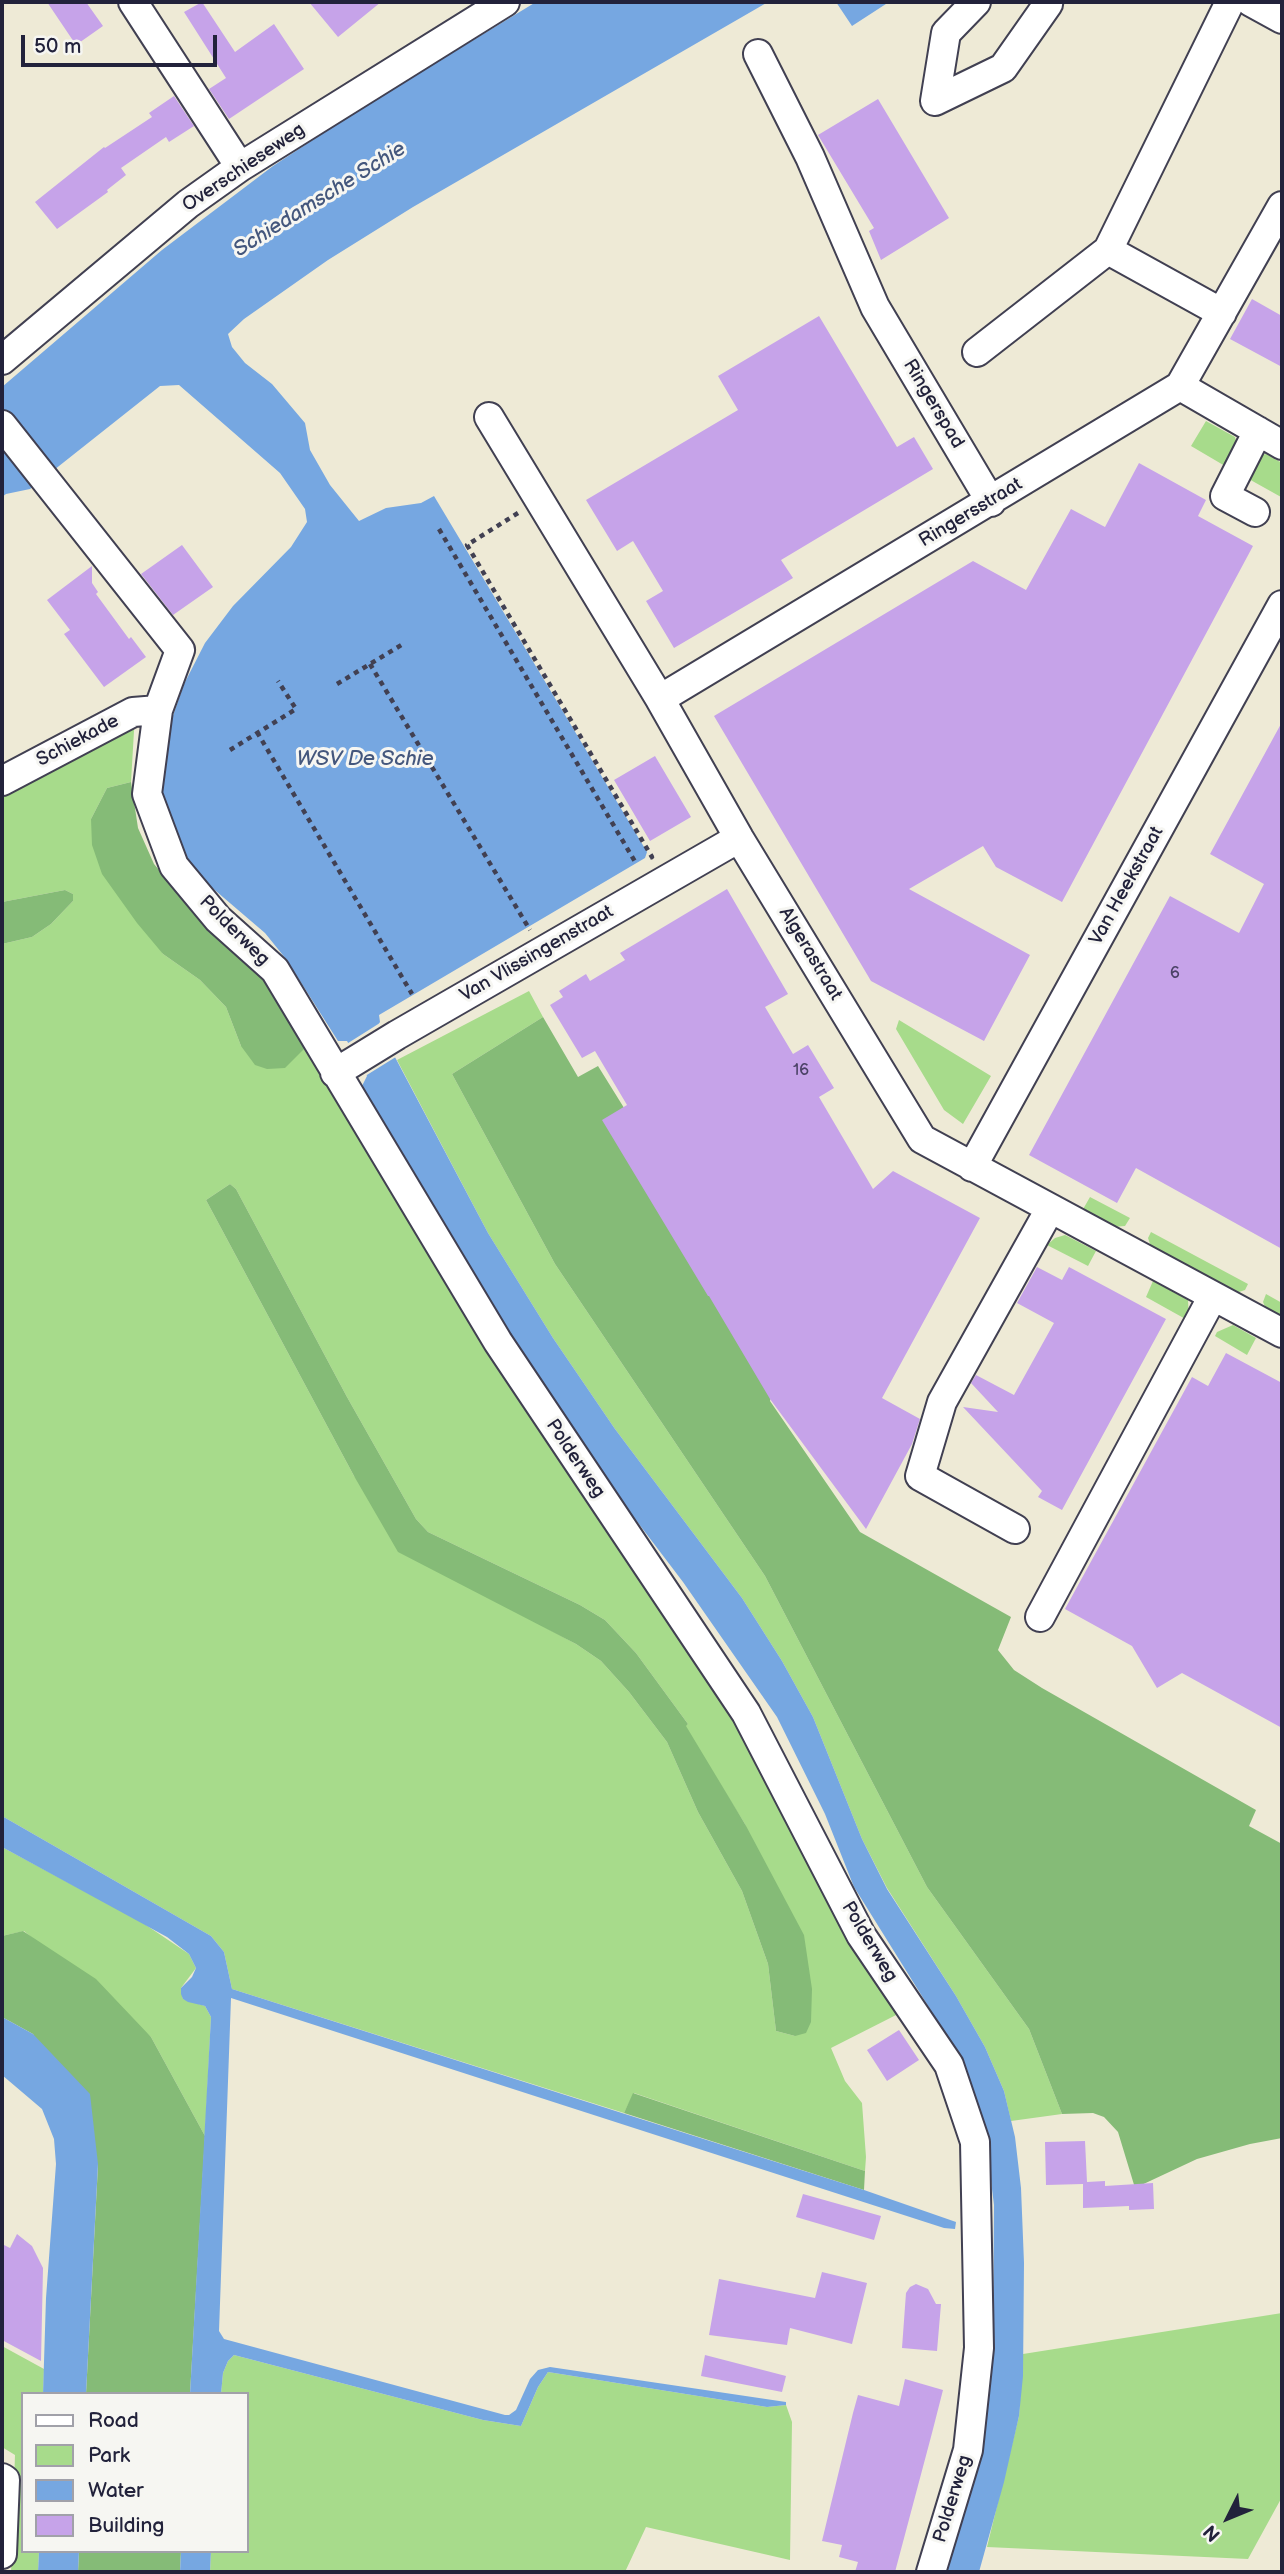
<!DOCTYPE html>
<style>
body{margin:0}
#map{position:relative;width:1284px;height:2574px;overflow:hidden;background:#eeead6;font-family:"Balsamiq Sans",sans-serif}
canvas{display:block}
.frame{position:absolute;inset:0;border:4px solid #22223b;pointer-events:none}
.legend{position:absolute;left:21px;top:2392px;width:228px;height:161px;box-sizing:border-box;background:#f6f6f2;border:2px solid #a1a1a9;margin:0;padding:9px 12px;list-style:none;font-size:21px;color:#22223b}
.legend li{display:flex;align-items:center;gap:14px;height:35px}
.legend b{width:35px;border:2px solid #a1a1a9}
.north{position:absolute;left:1193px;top:2483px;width:70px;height:70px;-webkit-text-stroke:5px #f6f6f2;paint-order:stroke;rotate:227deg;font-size:19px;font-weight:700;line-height:28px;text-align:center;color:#22223b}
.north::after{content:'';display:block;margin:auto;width:24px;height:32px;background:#22223b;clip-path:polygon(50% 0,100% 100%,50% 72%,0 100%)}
.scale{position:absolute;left:21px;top:35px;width:196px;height:32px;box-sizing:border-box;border:4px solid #22223b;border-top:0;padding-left:9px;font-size:21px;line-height:24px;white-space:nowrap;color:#22223b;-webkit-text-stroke:5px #f6f6f2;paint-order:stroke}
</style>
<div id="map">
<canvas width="1284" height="2574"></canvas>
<div class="frame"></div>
<ul class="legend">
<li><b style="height:9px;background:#fff"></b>Road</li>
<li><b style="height:19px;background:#a7db8b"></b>Park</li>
<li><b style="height:19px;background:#76a7e1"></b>Water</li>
<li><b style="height:19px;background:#c6a3e9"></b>Building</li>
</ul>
<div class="north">N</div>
<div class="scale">50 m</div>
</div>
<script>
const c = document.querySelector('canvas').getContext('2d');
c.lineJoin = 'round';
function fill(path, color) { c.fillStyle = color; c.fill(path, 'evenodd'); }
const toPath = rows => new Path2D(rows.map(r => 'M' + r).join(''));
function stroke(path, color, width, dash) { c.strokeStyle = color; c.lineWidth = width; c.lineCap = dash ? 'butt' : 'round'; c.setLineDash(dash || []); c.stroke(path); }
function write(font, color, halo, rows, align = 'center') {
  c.font = font + ' "Balsamiq Sans",sans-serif'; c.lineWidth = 6; c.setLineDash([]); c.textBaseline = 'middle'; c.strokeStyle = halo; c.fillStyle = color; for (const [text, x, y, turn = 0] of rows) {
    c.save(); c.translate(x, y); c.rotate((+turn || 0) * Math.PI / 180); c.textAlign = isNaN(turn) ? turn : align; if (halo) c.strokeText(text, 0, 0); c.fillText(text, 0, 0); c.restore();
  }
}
const green = toPath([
 [1206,421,1235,437,1237,445,1225,466,1191,446],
 [1266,454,1282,463,1281,497,1247,478,1258,456],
 [135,714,131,782,107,788,91,819,163,954,200,980,226,1007,241,1046,307,1046,481,1338,553,1449,664,1596,902,2012,831,2048,845,2081,862,2103,866,2157,865,2171,634,2093,624,2113,232,1989,224,1952,211,1936,2,1816,2,944,32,937,51,924,73,901,73,894,65,890,2,902,2,786],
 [230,1184,236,1189,347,1397,416,1519,428,1532,580,1605,605,1620,636,1653,688,1724,685,1726,709,1767,745,1824,795,2036,776,2031,768,1964,742,1891,698,1812,667,1742,629,1692,601,1661,576,1644,528,1618,354,1476,206,1200],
 [529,991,543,1017,452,1074,555,1264,765,1576,927,1887,1029,2029,1062,2114,1011,2121,1004,2091,985,2047,956,1996,887,1888,862,1839,813,1717,782,1661,742,1598,615,1429,553,1338,488,1233,397,1060],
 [899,1020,991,1076,963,1124,944,1110,896,1029],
 [1090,1197,1130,1218,1125,1226,1113,1227,1082,1211],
 [1151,1232,1248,1284,1245,1290,1236,1293,1151,1247,1148,1238],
 [1065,1235,1096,1251,1088,1266,1047,1245,1055,1238],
 [1153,1281,1188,1300,1189,1321,1146,1297],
 [1266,1294,1282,1303,1282,1320,1267,1311,1263,1302],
 [1233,1325,1256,1338,1247,1355,1215,1336,1217,1332],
 [2,1847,140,1921,189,1954,196,1968,181,1988,183,1999,205,2006,211,2017,205,2136,151,2037,24,1931,2,1936],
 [1282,2313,1282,2497,1248,2559,987,2547,1019,2416,1023,2354],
 [2,2346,44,2369,43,2394,23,2394,23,2551,39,2551,38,2572,11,2572,15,2455,2,2447],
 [234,2355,483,2420,521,2426,538,2387,548,2372,767,2407,786,2405,792,2422,790,2560,646,2527,625,2572,210,2572,211,2551,247,2551,247,2394,221,2394,223,2373,228,2361]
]);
const forest = toPath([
 [131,782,138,828,154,864,171,884,263,972,307,1046,285,1068,267,1069,255,1065,241,1046,226,1007,200,980,163,954,137,923,102,874,92,845,91,819,107,788],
 [65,890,73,894,73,901,51,924,32,937,2,944,2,902],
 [543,1017,578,1077,598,1066,770,1343,775,1379,770,1401,860,1532,1011,1617,998,1650,1014,1670,1042,1688,1256,1810,1249,1826,1282,1844,1282,2138,1250,2144,1197,2159,1135,2188,1118,2132,1104,2117,1093,2113,1062,2114,1029,2029,927,1887,765,1576,555,1264,452,1074],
 [230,1184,236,1189,347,1397,416,1519,428,1532,580,1605,605,1620,636,1653,688,1724,686,1726,745,1824,804,1935,812,1989,811,2022,806,2033,795,2036,776,2031,768,1964,742,1891,698,1812,667,1742,629,1692,601,1661,576,1644,398,1552,354,1476,206,1200],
 [23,1931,96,1979,151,2037,205,2136,190,2394,86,2394,98,2165,33,2034,2,2017,2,1936],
 [633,2093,865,2171,864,2190,624,2113],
 [79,2551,181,2551,180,2572,78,2572]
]);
const water = toPath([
 [536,2,768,2,413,207,328,260,244,319,228,334,232,347,245,363,272,384,305,423,310,450,330,485,359,521,386,508,421,503,434,496,647,852,645,858,379,1015,380,1022,378,1025,488,1233,553,1338,615,1429,742,1598,782,1661,813,1717,862,1839,887,1889,956,1996,985,2047,1004,2091,1015,2137,1021,2188,1024,2263,1023,2376,1019,2416,1004,2482,979,2572,946,2572,977,2459,988,2399,993,2332,994,2205,986,2141,953,2046,854,1887,825,1814,777,1717,683,1582,572,1436,359,1092,367,1076,347,1041,338,1041,286,959,265,933,210,886,184,858,166,821,161,781,168,730,184,684,205,643,233,606,291,547,307,522,305,509,280,473,179,385,160,386,30,489,6,494,2,497,2,387,162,250,273,166,363,107],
 [836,2,889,2,852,26],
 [2,1816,211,1936,224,1952,232,1989,864,2190,956,2222,955,2229,944,2228,231,1998,219,2331,224,2339,505,2415,509,2415,516,2410,530,2379,538,2370,550,2367,786,2402,786,2405,767,2407,548,2372,538,2387,521,2426,483,2420,234,2355,228,2361,223,2373,221,2394,190,2394,211,2017,205,2006,188,2002,183,1999,181,1994,181,1988,192,1977,196,1968,189,1954,167,1937,2,1847],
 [2,2017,33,2034,90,2094,98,2164,86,2394,43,2394,46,2298,56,2164,54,2139,42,2109,2,2075],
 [39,2551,79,2551,78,2572,38,2572],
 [181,2551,211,2551,210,2572,180,2572]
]);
const pier = toPath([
 [383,1021,382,1025,399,1055,362,1078,345,1045]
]);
const building = toPath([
 [47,2,86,2,103,26,76,45],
 [202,2,235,52,274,24,304,69,229,119,209,89,226,78,184,12],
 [309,2,381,2,338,37],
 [174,96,194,126,169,142,166,137,121,168,126,175,107,190,108,192,57,229,35,202,104,147,105,148,152,117,149,113],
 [878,99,949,218,881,260,869,231,874,228,818,135],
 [1252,299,1282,316,1282,367,1230,339],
 [819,316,897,447,914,437,933,469,781,560,793,578,674,648,646,601,663,591,633,541,617,551,586,500,738,410,718,376],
 [1139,463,1206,500,1198,516,1253,546,1062,902,996,867,983,846,909,889,1030,955,984,1041,871,981,714,716,973,561,1026,590,1071,509,1105,527],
 [182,545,213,587,173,615,141,574],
 [92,566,92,583,98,592,96,594,129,639,131,637,146,657,104,687,64,634,70,630,47,600],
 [1282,722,1282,1249,1136,1168,1117,1203,1029,1155,1170,896,1239,933,1264,884,1210,854],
 [655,756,691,817,650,841,614,780],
 [727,889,788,994,765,1007,793,1054,808,1045,834,1088,819,1097,873,1189,893,1171,980,1218,882,1398,920,1419,912,1444,866,1529,770,1399,709,1296,708,1296,602,1120,627,1105,595,1051,582,1058,550,1005,563,997,559,991,586,974,590,981,625,960,620,953],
 [1037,1267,1062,1280,1069,1267,1166,1319,1062,1510,1038,1497,1042,1491,963,1407,998,1412,971,1383,976,1375,1014,1395,1054,1323,1017,1303],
 [1226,1353,1282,1383,1282,1728,1182,1673,1157,1688,1132,1646,1065,1609,1192,1377,1208,1386],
 [899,2030,919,2060,887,2081,867,2050],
 [1085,2141,1087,2182,1105,2181,1105,2186,1153,2183,1154,2209,1129,2210,1129,2206,1083,2208,1083,2184,1046,2185,1045,2142],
 [803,2194,881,2216,874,2240,796,2217],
 [17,2234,32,2246,43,2268,41,2361,2,2340,2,2244,10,2248],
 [822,2272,867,2283,852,2344,790,2328,787,2345,709,2335,719,2279,815,2298],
 [916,2284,928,2289,936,2304,941,2304,937,2351,902,2348,906,2293,910,2287],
 [705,2355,786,2376,782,2392,701,2376],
 [905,2379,943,2390,932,2433,895,2572,855,2572,858,2562,839,2557,842,2545,822,2541,853,2413,858,2395,899,2406]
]);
const path = toPath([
 [518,513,467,545,652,857,649,858],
 [439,529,637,865],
 [370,664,530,930],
 [337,684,403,644],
 [257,732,412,994],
 [230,750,296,709,278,681]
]);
const minor = toPath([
 [133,2,240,167],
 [976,2,946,33,935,101,1003,68,1048,4,1047,2],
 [1251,2,1282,19],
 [758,54,810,157,875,307,991,502],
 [1222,313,1108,250,1230,2],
 [977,352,1108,250],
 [2,360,188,204,240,167,505,2],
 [1180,386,1282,206],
 [489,417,660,699,739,838,922,1139,1282,1333],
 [2,425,180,650,158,710,147,794,174,866,218,919,275,970,498,1342,746,1713,861,1935,949,2065,975,2142,979,2348,968,2450,931,2572],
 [1255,512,1225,496,1258,431],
 [660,699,1180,386,1282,445],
 [2,781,133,712,158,710],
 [335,1073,397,1035,739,838],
 [972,1167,1282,605],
 [1015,1529,920,1476,942,1402,1050,1209],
 [1040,1617,1213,1296],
 [2,2478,5,2480,2,2554]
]);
const numberNames = [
 ["6",1175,974],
 ["16",801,1071]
];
const streetNames = [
 ["Overschieseweg",244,168,-34],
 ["Ringerspad",933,404,59],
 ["Ringersstraat",971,513,-31],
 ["Schiekade",78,741,-28],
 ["Van Heekstraat",1127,886,-61],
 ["Polderweg",234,931,45],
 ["Van Vlissingenstraat",537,954,-30],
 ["Algerastraat",810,954,59],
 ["Polderweg",575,1459,56],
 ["Polderweg",869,1942,59],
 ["Polderweg",953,2499,-73]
];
const waterNames = [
 ["Schiedamsche Schie",320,200,-32],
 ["WSV De Schie",365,760]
];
fill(green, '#a7db8b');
fill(forest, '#85bb77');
fill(water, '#76a7e1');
fill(pier, '#eeead6');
fill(building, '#c6a3e9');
stroke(minor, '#414052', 32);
stroke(path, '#414052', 4.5, [5, 5]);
stroke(minor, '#fff', 28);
write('16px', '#4b4266', null, numberNames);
write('19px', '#22223b', '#f6f6f2', streetNames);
write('italic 21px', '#44577d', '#f6f6f2', waterNames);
</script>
